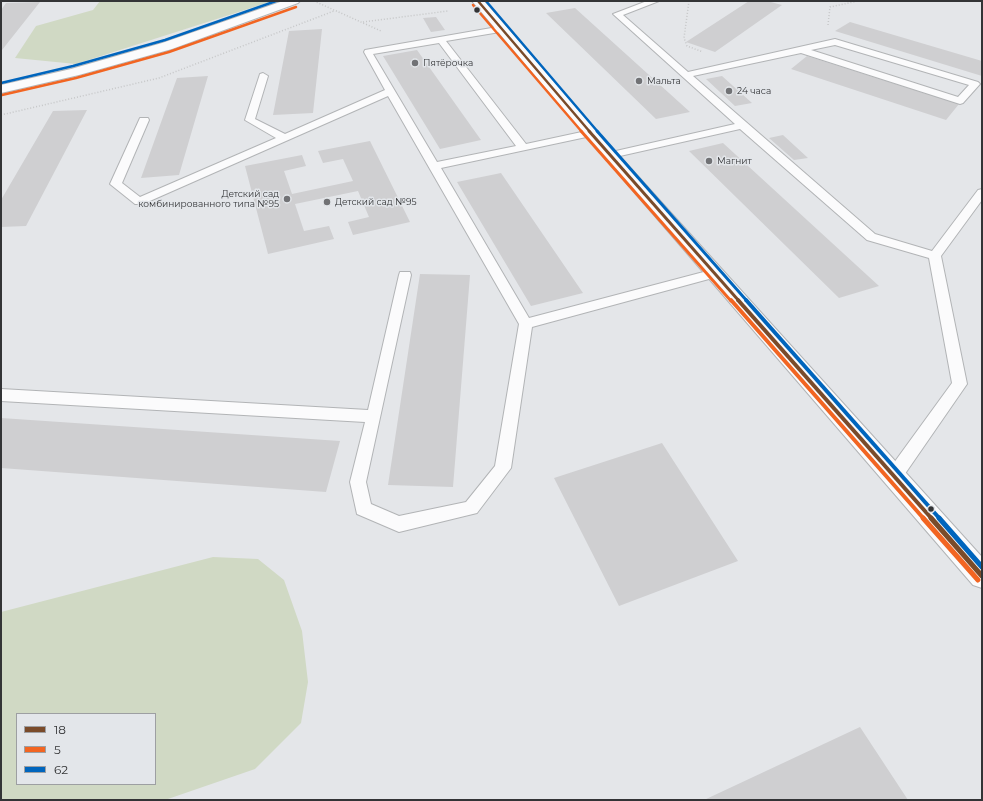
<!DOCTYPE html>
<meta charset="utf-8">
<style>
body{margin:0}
#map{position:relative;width:983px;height:801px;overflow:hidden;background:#e4e6e9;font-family:Montserrat,sans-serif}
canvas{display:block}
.frame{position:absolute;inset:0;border:2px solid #333436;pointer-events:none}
.legend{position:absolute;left:16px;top:713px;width:140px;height:72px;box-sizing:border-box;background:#e3e6ea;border:1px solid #9d9fa2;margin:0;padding:5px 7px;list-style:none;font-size:12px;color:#333436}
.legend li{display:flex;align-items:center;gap:8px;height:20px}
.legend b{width:20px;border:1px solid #9d9fa2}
</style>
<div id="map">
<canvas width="983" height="801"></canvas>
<div class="frame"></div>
<ul class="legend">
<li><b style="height:5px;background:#7a4b2a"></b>18</li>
<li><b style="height:5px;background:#f26522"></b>5</li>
<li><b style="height:5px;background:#0065bd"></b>62</li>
</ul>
</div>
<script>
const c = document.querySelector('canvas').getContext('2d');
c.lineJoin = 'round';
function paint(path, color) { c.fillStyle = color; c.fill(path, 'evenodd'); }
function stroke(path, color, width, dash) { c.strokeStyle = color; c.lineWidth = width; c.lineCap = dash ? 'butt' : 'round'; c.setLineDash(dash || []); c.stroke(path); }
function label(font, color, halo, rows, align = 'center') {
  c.font = font + ' Montserrat,sans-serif'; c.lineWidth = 3; c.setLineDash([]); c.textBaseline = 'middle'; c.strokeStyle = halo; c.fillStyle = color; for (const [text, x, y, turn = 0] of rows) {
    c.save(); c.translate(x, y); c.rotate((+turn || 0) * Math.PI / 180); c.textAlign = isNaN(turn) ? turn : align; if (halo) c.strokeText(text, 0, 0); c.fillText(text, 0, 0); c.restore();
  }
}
paint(new Path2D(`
 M100 1H273L76 64 15 58 36 26 93 10Z
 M213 557 258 559 284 580 302 631 308 682 301 723 255 769 165 800H1V612ZM17 714H155V784H17Z`), '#d0d9c4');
paint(new Path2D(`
 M749 1H767L782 5 715 52 686 42Z
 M40 2 2 50H1V10L6 3Z
 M575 8 690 112 656 119 546 13Z
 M436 17 445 30 431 32 423 18Z
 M850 22 982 61V76L835 31Z
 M322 29 313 113 273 115 289 31Z
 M417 50 481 140 440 149 383 56Z
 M807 56 959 104 946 120 791 69Z
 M208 76 179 175 141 178 177 78Z
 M722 76 752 103 735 106 706 79Z
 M87 110 26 226 1 227V200L53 111Z
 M783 135 808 158 794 160 769 138Z
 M370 141 410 222 353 235 348 222 369 217 358 191 295 204 304 231 329 226 334 239 268 254 245 166 302 155 306 166 284 171 292 194 353 181 343 159 323 163 318 151Z
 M723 143 879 286 839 298 689 151Z
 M501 173 583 293 531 306 457 182Z
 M420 274 470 275 453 487 388 485Z
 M1 418 340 441 326 492 1 468Z
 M662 443 738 561 619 606 554 478Z
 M860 727 908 800H704Z`), '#cfcfd1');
const lane = new Path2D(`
 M647 1H659L623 15 688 72 835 39 978 82 980 84 963 103 960 104 801 53 693 76 875 234 932 251 978 190 982 189V200L941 256 967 384 900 481 894 483 888 481 886 476 888 471 952 383 929 258 867 240 740 129 611 158 607 157 606 155 607 153 735 124 613 14ZM835 45 969 85 958 97 811 50Z
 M503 26 506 27V31L446 41 526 144 591 130 596 133 591 136 441 168 529 318 715 269 720 270 721 273 720 276 532 327 511 468 477 513 399 532 357 514 350 482 365 422 1 401V389L368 410 399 275 400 272H410L411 275 366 482 371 504 399 516 466 502 495 466 519 324 388 96 143 204H135L110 184 140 118H148L149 120 122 183 140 197 276 138 245 120 260 74 263 73 268 76 255 119 285 134 385 90 364 52 365 50ZM439 43 516 146 437 162 373 54Z`);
const secondary = new Path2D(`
 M283 1H300L298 3 172 49 79 75 1 93V85L71 69 162 43Z
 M472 1H484L596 130 982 557V588L973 585 586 136Z`);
stroke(lane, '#b2b4b6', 2);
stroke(secondary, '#b2b4b6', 2);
stroke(new Path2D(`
 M314 1 381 31
 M689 1 684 38 687 46 703 52
 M363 22 448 11
 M828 25 830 7 858 1
 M1 115 159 78 334 11`), '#c6c7c8', 1.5, [1, 2]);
paint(lane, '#fbfbfc');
paint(secondary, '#fbfbfc');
stroke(new Path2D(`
 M478 1 590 132`), '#7a4b2a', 2.5);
stroke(new Path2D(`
 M589 131 739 301`), '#7a4b2a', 3);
stroke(new Path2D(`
 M738 300 932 519`), '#7a4b2a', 4);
stroke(new Path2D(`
 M931 518 982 576`), '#7a4b2a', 5);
stroke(new Path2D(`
 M473 5 582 132
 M2 95 76 78 169 52 296 7`), '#f26522', 2.5);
stroke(new Path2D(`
 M581 131 731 301`), '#f26522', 3);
stroke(new Path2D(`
 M731 300 924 519`), '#f26522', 4);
stroke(new Path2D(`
 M923 518 978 580`), '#f26522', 5);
stroke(new Path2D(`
 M486 1 598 132
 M1 83 73 66 165 40 276 1`), '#0065bd', 2.5);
stroke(new Path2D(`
 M597 131 747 301`), '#0065bd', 3);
stroke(new Path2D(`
 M746 300 940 519`), '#0065bd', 4);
stroke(new Path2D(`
 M939 518 982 567`), '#0065bd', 5);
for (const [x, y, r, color] of [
 [477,10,3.5,"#333436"],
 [415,63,4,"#717275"],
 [639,81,4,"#717275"],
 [729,91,4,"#717275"],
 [709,161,4,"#717275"],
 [287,199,4,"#717275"],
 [327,202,4,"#717275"],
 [931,509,3.5,"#333436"]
]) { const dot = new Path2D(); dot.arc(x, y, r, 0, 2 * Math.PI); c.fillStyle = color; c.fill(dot); stroke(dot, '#e3e6ea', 1.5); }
label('9px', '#333436', '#e3e6ea', [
 ["Пятёрочка",423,63],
 ["Мальта",647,81],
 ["24 часа",737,91],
 ["Магнит",717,161],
 ["Детский сад",279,194,"right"],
 ["комбинированного типа №95",279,204,"right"],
 ["Детский сад №95",335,202]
], 'left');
</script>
